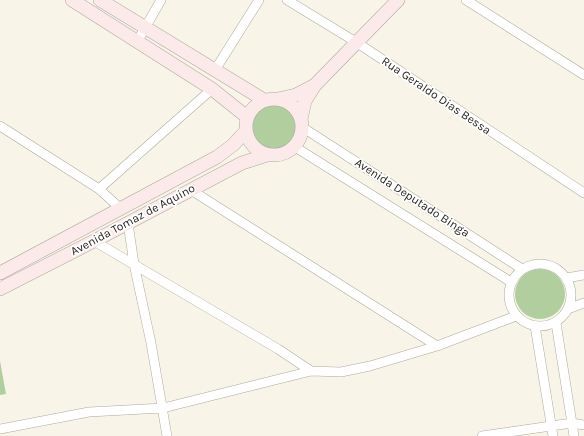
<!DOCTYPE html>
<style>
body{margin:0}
canvas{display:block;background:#f8f5e8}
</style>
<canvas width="584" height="436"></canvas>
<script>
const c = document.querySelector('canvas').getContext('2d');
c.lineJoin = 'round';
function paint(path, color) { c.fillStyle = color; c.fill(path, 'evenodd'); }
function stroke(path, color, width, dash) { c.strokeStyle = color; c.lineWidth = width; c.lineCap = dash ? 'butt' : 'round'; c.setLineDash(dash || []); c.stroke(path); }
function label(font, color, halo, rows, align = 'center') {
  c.font = font + ' Karla,sans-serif'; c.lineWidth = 3.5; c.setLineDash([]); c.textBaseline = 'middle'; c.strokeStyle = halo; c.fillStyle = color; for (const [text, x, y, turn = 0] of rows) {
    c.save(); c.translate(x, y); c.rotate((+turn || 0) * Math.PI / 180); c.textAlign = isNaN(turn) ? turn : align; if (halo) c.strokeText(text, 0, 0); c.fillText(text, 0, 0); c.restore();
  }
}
paint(new Path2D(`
 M249 128a25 25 0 1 1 50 0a25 25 0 1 1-50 0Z
 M515 294a25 25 0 1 1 50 0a25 25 0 1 1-50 0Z
 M0 361 6 394 0 395Z`), '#b1cf9e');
const street = new Path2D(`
 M287 0 356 42 584 193
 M466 0 584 75
 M137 42 161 0
 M215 70 259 0
 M0 126 99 189 121 209
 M302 127 522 269
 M295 147 511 282
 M99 189 212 89
 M191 190 437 346
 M128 223 134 264 151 343 167 436
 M94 241 278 349 311 371 341 372 370 366 437 346 516 316
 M509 295a31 31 0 1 1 62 0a31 31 0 1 1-62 0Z
 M566 278 584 275
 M568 309 584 303
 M556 323 574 436
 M535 326 553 436
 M0 429 89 412 163 408 311 371
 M482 436 572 423 584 425`);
const secondary = new Path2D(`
 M72 0 212 89 247 117
 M100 0 264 100
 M246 127a28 28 0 1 1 56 0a28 28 0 1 1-56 0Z
 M278 99 296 95 315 85
 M301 119 305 101 315 85 398 0
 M0 273 217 157 233 145 245 132
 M0 289 94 241 242 163 267 155`);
stroke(street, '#aca99e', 10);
stroke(secondary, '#aca99e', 14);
stroke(street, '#fff', 9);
stroke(secondary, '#fce9e9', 13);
label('12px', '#24231e', '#fff', [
 ["Rua Geraldo Dias Bessa",436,96,34],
 ["Avenida Deputado Binga",412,198,33],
 ["Avenida Tomaz de Aquino",133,220,-28]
]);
</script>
